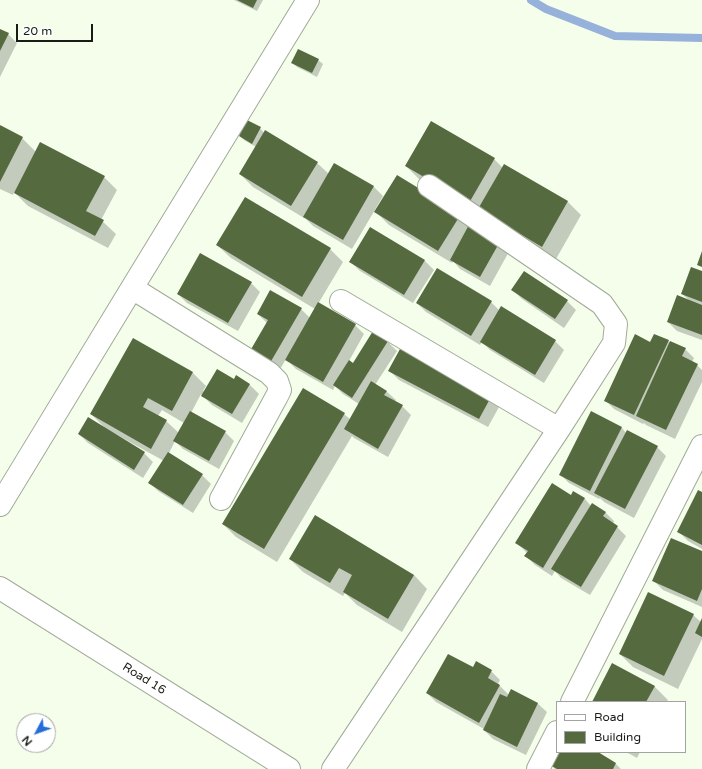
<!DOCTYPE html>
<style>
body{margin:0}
#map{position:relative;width:702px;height:769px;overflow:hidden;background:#f4feeb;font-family:"Varela Round",sans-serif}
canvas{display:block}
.legend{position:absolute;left:556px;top:701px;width:130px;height:52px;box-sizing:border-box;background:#fff;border:1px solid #a3a4a2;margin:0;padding:5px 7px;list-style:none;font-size:12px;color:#191c16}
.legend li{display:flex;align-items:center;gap:8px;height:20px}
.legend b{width:20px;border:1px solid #a3a4a2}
.north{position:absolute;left:16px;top:713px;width:40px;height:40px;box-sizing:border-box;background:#fff;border:1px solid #a3a4a2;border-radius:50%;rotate:229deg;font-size:11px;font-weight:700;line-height:16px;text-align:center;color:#191c16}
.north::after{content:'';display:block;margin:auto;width:14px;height:18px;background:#256ed9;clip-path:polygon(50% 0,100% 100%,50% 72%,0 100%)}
.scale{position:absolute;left:16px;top:24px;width:77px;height:18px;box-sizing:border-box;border:2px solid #191c16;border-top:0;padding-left:5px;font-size:12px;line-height:14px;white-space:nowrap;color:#191c16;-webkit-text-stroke:3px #fff;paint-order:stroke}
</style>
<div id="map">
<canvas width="702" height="769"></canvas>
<ul class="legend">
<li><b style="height:5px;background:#fff"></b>Road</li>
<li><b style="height:11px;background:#566a40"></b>Building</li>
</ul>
<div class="north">N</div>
<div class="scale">20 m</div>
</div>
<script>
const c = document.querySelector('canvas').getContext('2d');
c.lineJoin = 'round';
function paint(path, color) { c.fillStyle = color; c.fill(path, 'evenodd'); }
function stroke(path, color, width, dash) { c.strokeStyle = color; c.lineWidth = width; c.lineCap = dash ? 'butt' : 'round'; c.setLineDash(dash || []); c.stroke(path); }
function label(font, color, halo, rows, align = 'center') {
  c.font = font + ' "Varela Round",sans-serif'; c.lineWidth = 4; c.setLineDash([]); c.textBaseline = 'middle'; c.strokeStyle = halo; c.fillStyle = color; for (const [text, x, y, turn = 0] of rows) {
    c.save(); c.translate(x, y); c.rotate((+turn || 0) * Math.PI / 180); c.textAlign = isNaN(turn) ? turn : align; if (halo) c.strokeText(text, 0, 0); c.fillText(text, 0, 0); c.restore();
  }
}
paint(new Path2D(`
 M234 0H263L257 11Z
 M0 30 8 34 17 43 0 77Z
 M318 60 323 64 317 77 297 67 292 62Z
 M431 122 494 159 503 168 504 166 568 202 581 215 556 259 419 179 406 166Z
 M0 126 22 138 36 152 104 177 117 190 101 220 116 234 108 248 28 206 14 192 13 195 0 189Z
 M260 128 264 133 317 163 329 174 335 164 374 187 383 196 352 249 313 226 305 218H304L253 187 240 174 256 147 244 140 240 136Z
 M376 212 460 215 511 248 490 286 460 269 453 261 452 263 389 225Z
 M370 228 425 261 434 270 413 303 360 271 351 262Z
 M217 245 330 249 343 262 318 304 355 325 364 334 349 361 353 364 373 332 388 342 397 351 375 385 386 391 396 400 395 402 402 406 411 415 388 457 354 438 352 436 277 562 236 537 223 524 344 414 350 419 359 404 343 394 335 386 333 390 296 369 286 359 279 371 261 360 267 323 258 314 301 309 310 318 315 309 231 258Z
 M702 272V340L677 331 668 322 690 301 682 294Z
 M251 283 260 292 238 331 187 303 178 294Z
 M513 290 567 301 576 310 564 328 522 299Z
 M491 302 500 311 555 341 564 350 544 383 490 350 482 342 480 345 426 312 417 303Z
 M133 339 193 373 206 386 203 391 205 392 234 380 236 377 250 385 259 394 242 423 212 405 201 394 191 413 225 432 234 441 219 469 183 449 175 441 169 453 202 475 211 484 193 513 158 491 149 482 164 461 117 435 116 436 144 453 153 462 143 478 88 443 79 434 105 428 91 414ZM162 410 184 423 179 433 166 421 158 416Z
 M668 341 671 343 685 349 694 358 692 362 697 365 702 370V382L675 439 646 425 644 423 643 424 614 409 605 400 651 343Z
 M390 371 490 397 499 407 488 427 399 380Z
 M592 413 622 428 626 433 657 447 666 456 634 518 604 502 600 498 599 499 569 483 560 474Z
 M574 493 585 499 591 506 605 512 614 521 613 524 617 527 626 536 590 595 561 578 555 571 552 576 535 565 526 556 527 553 517 543 572 496Z
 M702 493V549L688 541 679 532Z
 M315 517 414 575 427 589 402 632 357 605 345 593 343 596 303 572 290 559Z
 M702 553V607L663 590 653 580Z
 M693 615 701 622 702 621V639L678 689 633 667 620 654Z
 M473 669 491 671 500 680 498 684 509 695 537 703 547 712 526 755 493 739 484 730V729L436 702 427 693Z
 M654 686 668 700 666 702H593Z
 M596 752 616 764 621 769H555L551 765Z
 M626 752H640L637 758Z`), '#0003');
stroke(new Path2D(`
 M531 0 546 9 615 36 702 38`), '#96b1da', 8);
paint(new Path2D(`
 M237 0H257L253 8Z
 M0 29 9 33 0 51Z
 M298 49 319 59 312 73 291 63Z
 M247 120 261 127 252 144 239 136Z
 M431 121 495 158 469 203 405 166Z
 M0 125 23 137 0 182Z
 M265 130 318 162 291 206 239 174Z
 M40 142 105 176 86 211 104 220 95 236 14 193Z
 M334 163 374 186 343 240 303 217Z
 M504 164 568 201 542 247 478 209Z
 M397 175 461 214 438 251 374 212Z
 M245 197 331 248 302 297 216 245Z
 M471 221 502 238 480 277 450 260Z
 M370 227 425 260 404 295 349 262Z
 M702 251V267L697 265Z
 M200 253 252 282 228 323 177 294Z
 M691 267 702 271V302L681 294Z
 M437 268 492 301 471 336 416 303Z
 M524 271 568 300 555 319 511 290Z
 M270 290 302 308 270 363 250 351 268 320 257 314Z
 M677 295 702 305V335L667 322Z
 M318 302 356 324 323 382 285 360Z
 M501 306 556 340 535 375 480 342Z
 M373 331 388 341 352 398 333 385 349 360 353 363Z
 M635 334 650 342 654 334 669 340 634 415 604 401Z
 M133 338 193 372 172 411 148 398 143 407 167 420 151 449 90 414Z
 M670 341 686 348 682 356 698 364 666 430 636 416Z
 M400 349 491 397 479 419 388 371Z
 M217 369 234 379 236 375 250 384 232 414 201 396Z
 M371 381 387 391 384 395 403 405 378 449 344 429Z
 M303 388 345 413 264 549 222 524Z
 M190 411 226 431 209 461 173 441Z
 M591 411 622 427 590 491 559 475Z
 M88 417 145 452 134 470 78 434Z
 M627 430 658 446 625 509 594 493Z
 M168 452 203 474 183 505 148 483Z
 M552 483 571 495 573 491 585 498 543 568 524 556 528 551 515 543Z
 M698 490 702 492V545L677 532Z
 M592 503 606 512 603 516 618 526 581 587 551 569Z
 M315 515 414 575 388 619 343 592 352 575 339 568 330 583 289 559Z
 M671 538 702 551V589L697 601 652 581Z
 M648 592 694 614 664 676 619 654Z
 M702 618V637L695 633Z
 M448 654 473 667 476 661 492 670 488 678 500 685 479 723 426 693Z
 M612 663 655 686 646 702H592Z
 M511 689 538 703 517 747 483 730 500 694 507 697Z
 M558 752H598L616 763 613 769H557L550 765Z`), '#566a40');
const street = new Path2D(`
 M132 288 269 373 277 381 280 390 277 396 221 499
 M341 301 559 429
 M0 505 132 288 308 0
 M0 588 289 769
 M572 702 702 446
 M333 769 559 429 614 343 616 324 602 304 429 186
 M538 769 557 732`);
stroke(street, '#a1aa98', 24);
stroke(street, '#fff', 22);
label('12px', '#191c16', '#fff', [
 ["Road 16",144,679,32]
]);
</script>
